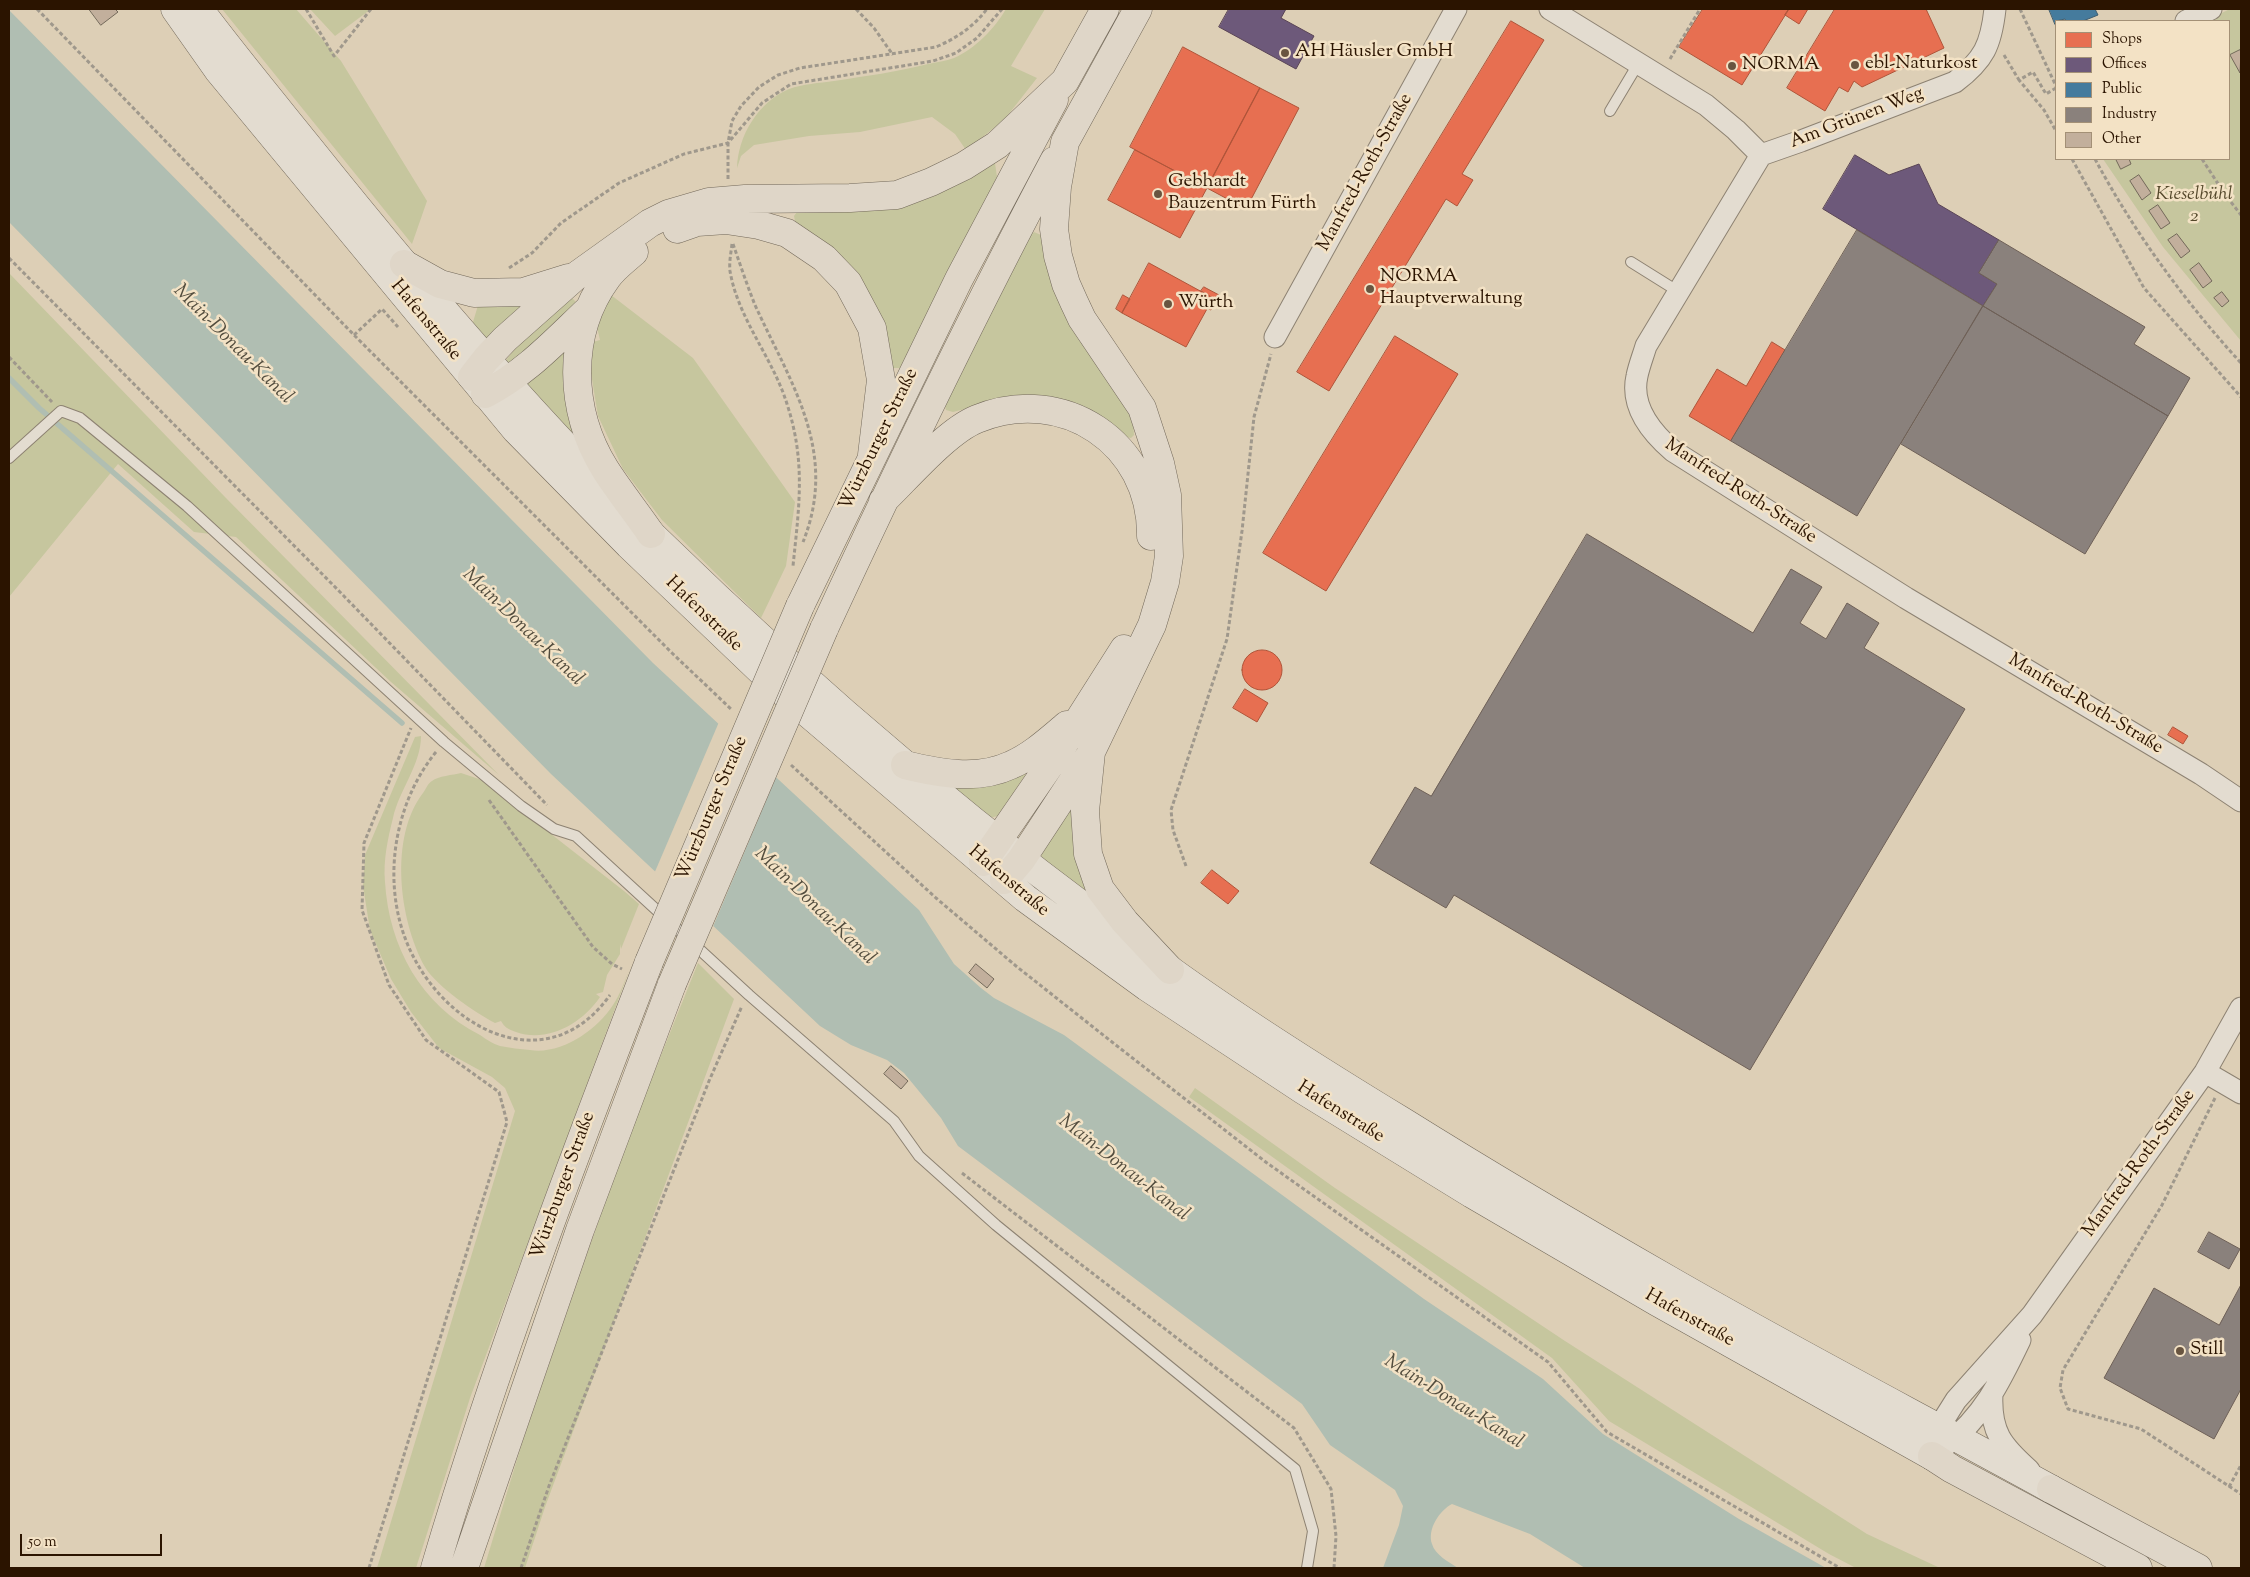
<!DOCTYPE html>
<meta charset="utf-8">
<style>
body{margin:0}
#map{position:relative;width:2250px;height:1577px;overflow:hidden;background:#ddcfb6;font-family:"Sorts Mill Goudy",serif}
canvas{display:block}
.frame{position:absolute;inset:0;border:10px solid #2b1400;pointer-events:none}
.legend{position:absolute;left:2055px;top:20px;width:175px;height:140px;box-sizing:border-box;background:#f3e2c5;border:1px solid #a39076;margin:0;padding:6px 9px;list-style:none;font-size:15px;color:#2b1400}
.legend li{display:flex;align-items:center;gap:10px;height:25px}
.legend b{width:25px;border:1px solid #a39076}
.scale{position:absolute;left:20px;top:1534px;width:142px;height:22px;box-sizing:border-box;border:2px solid #2b1400;border-top:0;padding-left:6px;font-size:15px;line-height:18px;white-space:nowrap;color:#2b1400;-webkit-text-stroke:4px #f3e2c5;paint-order:stroke}
</style>
<div id="map">
<canvas width="2250" height="1577"></canvas>
<div class="frame"></div>
<ul class="legend">
<li><b style="height:14px;background:#e76f51"></b>Shops</li>
<li><b style="height:14px;background:#6d597a"></b>Offices</li>
<li><b style="height:14px;background:#457b9d"></b>Public</li>
<li><b style="height:14px;background:#8a817c"></b>Industry</li>
<li><b style="height:14px;background:#c2af9c"></b>Other</li>
</ul>
<div class="scale">50 m</div>
</div>
<script>
const c = document.querySelector('canvas').getContext('2d');
c.lineJoin = 'round';
function paint(path, color) { c.fillStyle = color; c.fill(path, 'evenodd'); }
function stroke(path, color, width, dash) { c.strokeStyle = color; c.lineWidth = width; c.lineCap = dash ? 'butt' : 'round'; c.setLineDash(dash || []); c.stroke(path); }
function label(font, color, halo, rows, align = 'center') {
  c.font = font + ' "Sorts Mill Goudy",serif'; c.lineWidth = 5; c.setLineDash([]); c.textBaseline = 'middle'; c.strokeStyle = halo; c.fillStyle = color; for (const [text, x, y, turn = 0] of rows) {
    c.save(); c.translate(x, y); c.rotate((+turn || 0) * Math.PI / 180); c.textAlign = isNaN(turn) ? turn : align; if (halo) c.strokeText(text, 0, 0); c.fillText(text, 0, 0); c.restore();
  }
}
paint(new Path2D(`
 M222 9H296L341 61 427 201 412 244Z
 M310 9H371L335 36Z
 M1006 9H1045L1011 66 1037 78 1004 120 966 150 955 134 932 117 860 132 809 136 754 145 741 156 737 168C738 136 758 102 789 89 803 84 819 83 834 81 866 76 897 72 928 64 936 62 946 61 954 58 975 49 995 28 1006 9Z
 M2230 9H2241V341L2163 247 2103 159H2229V21H2205Z
 M995 163 997 177 900 368H891L796 226 794 216 799 209Z
 M1034 232 1041 235C1046 252 1050 271 1057 286 1076 324 1136 397 1134 435L1131 438 985 404 953 412 946 410 944 403 1027 238Z
 M9 273 225 497 499 775 391 682 236 537 194 532 118 464 9 597Z
 M611 295 693 358 795 502 786 566 761 618 662 520 623 469 598 416 591 373 593 342 600 340 596 323Z
 M572 298 576 302 548 334 508 367 503 364 517 346Z
 M479 302 528 303 487 343 470 332Z
 M566 342 577 440 525 389 527 382Z
 M421 736C421 765 399 790 393 818 388 838 383 860 385 882 389 947 421 1005 480 1035 486 1039 493 1044 500 1046 510 1048 520 1049 530 1050 561 1055 597 1030 613 1005 620 995 624 982 629 971L470 1398 416 1568H377L515 1111 505 1088 492 1077 439 1048 411 1012 391 979 370 930 363 886 365 855 415 737Z
 M1029 769 998 816 989 818 953 788V783Z
 M461 773 482 780 624 891 639 904 621 949 620 944V954L607 975 603 992 596 994 600 997C582 1024 547 1043 516 1032 508 1029 505 1028 501 1021L495 1023C476 1013 436 986 425 967 399 920 389 837 423 793 426 789 428 783 432 781 438 776 453 775 461 773Z
 M1071 799 1089 890 1085 891 1043 860 1041 854Z
 M698 963 734 999 545 1507 525 1568H484L523 1440 623 1150Z
 M1195 1088 1335 1188 1565 1341 1867 1534 1940 1568H1856L1829 1554 1609 1421 1552 1358 1189 1097Z`), '#c6c69e');
paint(new Path2D(`
 M9 10 653 663 919 910 954 964 981 988 994 998 1064 1035 1424 1299 1543 1379 1603 1434 1739 1519 1826 1568H1585L1530 1534 1452 1504C1440 1510 1427 1529 1432 1544 1435 1555 1449 1562 1458 1568H1383L1399 1525 1403 1506 1395 1490 1330 1445 1302 1404 958 1146 941 1118 904 1073 887 1060 851 1045 820 1026 551 774 9 222Z`), '#b0beb2');
paint(new Path2D(`
 M719 722 777 775 712 929 654 874Z`), '#ddcfb6');
const shops = new Path2D(`
 M1703 9H1789L1742 85 1679 47Z
 M1789 9H1808L1799 24 1785 15Z
 M1835 9H1926L1944 48 1862 87 1854 81 1848 92 1839 87 1825 111 1787 88Z
 M1511 21 1544 40 1462 174 1473 180 1457 206 1446 199 1329 391 1297 372Z
 M1183 47 1260 88 1207 188 1130 147Z
 M1260 88 1299 108 1246 209 1207 188Z
 M1135 150 1207 188 1180 238 1108 200Z
 M1149 263 1213 298 1186 347 1122 313Z
 M1204 287 1219 295 1211 310 1207 308 1213 298 1201 291Z
 M1123 295 1130 299 1122 313 1116 309Z
 M1395 336 1458 374 1326 591 1263 553Z
 M1772 342 1785 350 1731 441 1689 416 1717 369 1746 386Z
 M1242 670a20 20 0 1 1 40 0a20 20 0 1 1-40 0Z
 M1245 689 1268 703 1257 722 1233 708Z
 M2173 727 2188 736 2183 744 2168 735Z
 M1212 870 1239 891 1228 904 1201 883Z`);
paint(shops, '#e76f51');
stroke(shops, '#af5439', 1);
const offices = new Path2D(`
 M1229 9H1286L1281 18 1314 36 1296 69 1219 27Z
 M1855 155 1889 175 1919 164 1938 204 1999 240 1979 273 1997 284 1983 306 1823 209Z`);
paint(offices, '#6d597a');
stroke(offices, '#594455', 1);
const public = new Path2D(`
 M2049 9H2095L2098 15 2083 21H2066L2065 19 2056 21 2055 24Z`);
paint(public, '#457b9d');
stroke(public, '#3d5c6e', 1);
const industry = new Path2D(`
 M1857 230 1983 306 1857 516 1731 441Z
 M1999 240 2145 327 2134 344 2190 378 2168 416 1983 306 1997 284 1979 273Z
 M1983 306 2168 416 2085 554 1901 444Z
 M1587 534 1753 633 1791 569 1822 587 1800 623 1826 639 1847 603 1879 623 1864 648 1965 709 1750 1070 1454 895 1446 908 1370 863 1415 787 1431 796Z
 M2209 1232 2240 1249 2229 1269 2198 1252Z
 M2241 1285V1389L2214 1439 2104 1378 2154 1288 2219 1325Z`);
paint(industry, '#8a817c');
stroke(industry, '#6e6057', 1);
stroke(new Path2D(`
 M9 378 39 408 402 723`), '#b0beb2', 5.5);
const building = new Path2D(`
 M89 9H115L118 12 101 25Z
 M2240 50 2241 52 2240 73 2230 55Z
 M2116 159H2129L2131 164 2121 169Z
 M2139 175 2151 193 2142 200 2130 181Z
 M2158 205 2170 223 2161 229 2149 211Z
 M2177 234 2190 251 2181 258 2168 240Z
 M2199 263 2212 281 2203 288 2190 270Z
 M2222 292 2229 301 2222 307 2214 298Z
 M976 964 994 979 987 988 969 973Z
 M891 1066 908 1081 901 1089 884 1074Z`);
paint(building, '#c2af9c');
stroke(building, '#73695a', 1);
const lane = new Path2D(`
 M1610 111 1638 64
 M1631 262 1679 292
 M9 458 61 411 80 418 187 506 444 742 521 806 554 829 576 836 749 995 894 1121 919 1156 996 1225 1295 1469 1313 1531 1307 1568`);
const street = new Path2D(`
 M1550 9 1706 105 1736 130 1761 155
 M2186 21 2211 9
 M1761 155 1646 346C1643 356 1639 366 1637 376 1630 407 1652 433 1673 451L1906 598 2201 774 2241 801
 M1761 155 1801 141 1955 82C1984 60 1991 45 1995 9
 M1275 337 1456 9
 M2205 1072 2241 1093
 M1992 1394C1990 1432 2002 1446 2029 1470
 M1935 1441 1939 1427 1956 1400 2032 1315 2205 1072 2241 1008
 M1945 1446C1983 1417 2000 1382 2020 1340`);
const secondary = new Path2D(`
 M175 9 218 70 516 430 629 545 783 692 1025 898 1147 987 1303 1090 1472 1194 1657 1302 1932 1456
 M199 9C235 57 273 103 311 150 419 285 531 416 654 537 815 694 987 840 1170 970 1245 1024 1323 1073 1402 1121 1490 1176 1580 1229 1671 1281 1796 1353 1924 1419 2051 1489`);
const primary = new Path2D(`
 M1138 9 1065 142 1057 187 1054 229 1058 256 1066 284 1074 302 1082 319 1142 408 1160 463 1167 495 1169 556 1165 582 1152 625 1091 752 1085 811 1088 854 1100 889 1125 922 1170 970
 M677 229 697 222 726 220 759 225 787 233 824 258 848 283 872 328 881 380 872 455
 M634 252C625 260 614 268 607 278 566 334 569 411 605 469 619 491 636 512 651 534
 M404 264 440 284 474 293 523 292 568 278
 M472 377 486 359 505 339 576 276 650 223 668 214 709 202 745 199 850 198 897 195 931 182 964 166 997 145 1065 81 1105 9
 M485 394C526 373 555 341 588 310
 M883 501C908 477 947 431 977 419 1063 384 1152 443 1151 536
 M800 606 959 279 1054 100
 M824 629C897 471 973 314 1054 161
 M905 765C939 773 977 781 1011 765 1032 756 1049 740 1067 725
 M983 862 1056 756 1124 649
 M1004 880 1021 860 1088 758
 M435 1568C496 1362 572 1162 649 962
 M464 1568 580 1230 672 984`);
const highway = new Path2D(`
 M1932 1456 1952 1469 2138 1568
 M2051 1489 2198 1568`);
stroke(lane, '#8d8272', 12);
stroke(street, '#8d8272', 23);
stroke(secondary, '#73695a', 29);
stroke(primary, '#73695a', 29);
stroke(highway, '#73695a', 29);
stroke(new Path2D(`
 M37 9 354 335 672 653 731 709
 M306 9 334 56 371 9
 M856 9 874 28 893 55
 M2020 9 2056 86
 M2004 55 2019 80
 M1670 59 1700 9
 M2056 88 2046 94 2033 72 2019 80 2044 110 2056 131
 M2072 159 2144 288 2241 397
 M2095 159C2134 232 2185 302 2241 363
 M2202 159 2224 193 2241 215
 M728 179V143L732 121 741 106 759 87 778 75 800 68 936 47C957 38 973 27 987 9
 M732 244C731 253 729 262 730 271 738 319 773 358 787 404 806 462 799 507 793 566
 M733 244C740 264 747 285 755 305 791 384 839 452 803 542
 M9 258 339 591 547 805
 M509 268 532 253 561 223 619 183 684 154 728 143 762 103 791 84 933 61 956 53 977 38 1002 9
 M354 335 382 309 398 327
 M9 357 52 402
 M436 752C391 807 380 892 413 956 453 1034 550 1079 610 995
 M791 765 936 898 1016 966 1112 1042 1267 1163 1548 1362 1607 1432 1840 1568
 M489 800 593 947 612 964 622 969
 M1186 866 1173 830 1171 810 1227 639 1242 531 1254 417 1271 354
 M2215 1098 2162 1205 2063 1370 2060 1388 2068 1409 2141 1429 2241 1494
 M962 1173 1294 1428 1331 1489 1336 1536 1334 1568
 M2229 1487 2241 1465
 M369 1568 507 1122 499 1092 426 1040 389 985 362 910 364 843 411 728
 M521 1568 549 1486 709 1081 742 1006`), '#9f988c', 3, [4, 2.5]);
stroke(lane, '#e3dcd0', 10);
stroke(street, '#e3dcd0', 21);
stroke(secondary, '#e3dcd0', 28);
stroke(primary, '#dfd6c8', 28);
stroke(highway, '#dfd6c8', 28);
const primaryBridge = new Path2D(`
 M649 962 800 606
 M672 984 824 629`);
stroke(primaryBridge, '#73695a', 29, []);
stroke(primaryBridge, '#dfd6c8', 28);
for (const [x, y, r, color] of [
 [1285,53,5,"#695540"],
 [1855,65,5,"#695540"],
 [1732,66,5,"#695540"],
 [1158,194,5,"#695540"],
 [1370,289,5,"#695540"],
 [1168,304,5,"#695540"],
 [2180,1351,5,"#695540"]
]) { const dot = new Path2D(); dot.arc(x, y, r, 0, 2 * Math.PI); c.fillStyle = color; c.fill(dot); stroke(dot, '#f3e2c5', 2); }
label('19px', '#2b1400', '#f3e2c5', [
 ["AH Häusler GmbH",1295,53],
 ["ebl-Naturkost",1865,65],
 ["NORMA",1742,66],
 ["Gebhardt",1168,183],
 ["Bauzentrum Fürth",1168,205],
 ["NORMA",1380,278],
 ["Hauptverwaltung",1380,300],
 ["Würth",1178,304],
 ["Still",2190,1351]
], 'left');
label('19px', '#2b1400', '#f3e2c5', [
 ["Am Grünen Weg",1857,119,-21],
 ["Manfred-Roth-Straße",1366,173,-61],
 ["Hafenstraße",425,321,50],
 ["Würzburger Straße",880,440,-64],
 ["Manfred-Roth-Straße",1740,492,33],
 ["Hafenstraße",703,615,44],
 ["Manfred-Roth-Straße",2085,705,31],
 ["Würzburger Straße",713,809,-67],
 ["Hafenstraße",1008,882,40],
 ["Hafenstraße",1340,1113,32],
 ["Manfred-Roth-Straße",2140,1164,-54],
 ["Würzburger Straße",564,1186,-70],
 ["Hafenstraße",1689,1319,29]
]);
label('italic 19px', '#54472a', '#f3e2c5', [
 ["Kieselbühl",2194,196],
 ["2",2194,218]
]);
label('italic 20px', '#534d3e', '#f3e2c5', [
 ["Main-Donau-Kanal",232,345,45],
 ["Main-Donau-Kanal",522,628,44],
 ["Main-Donau-Kanal",814,907,44],
 ["Main-Donau-Kanal",1123,1169,38],
 ["Main-Donau-Kanal",1453,1403,32]
]);
</script>
